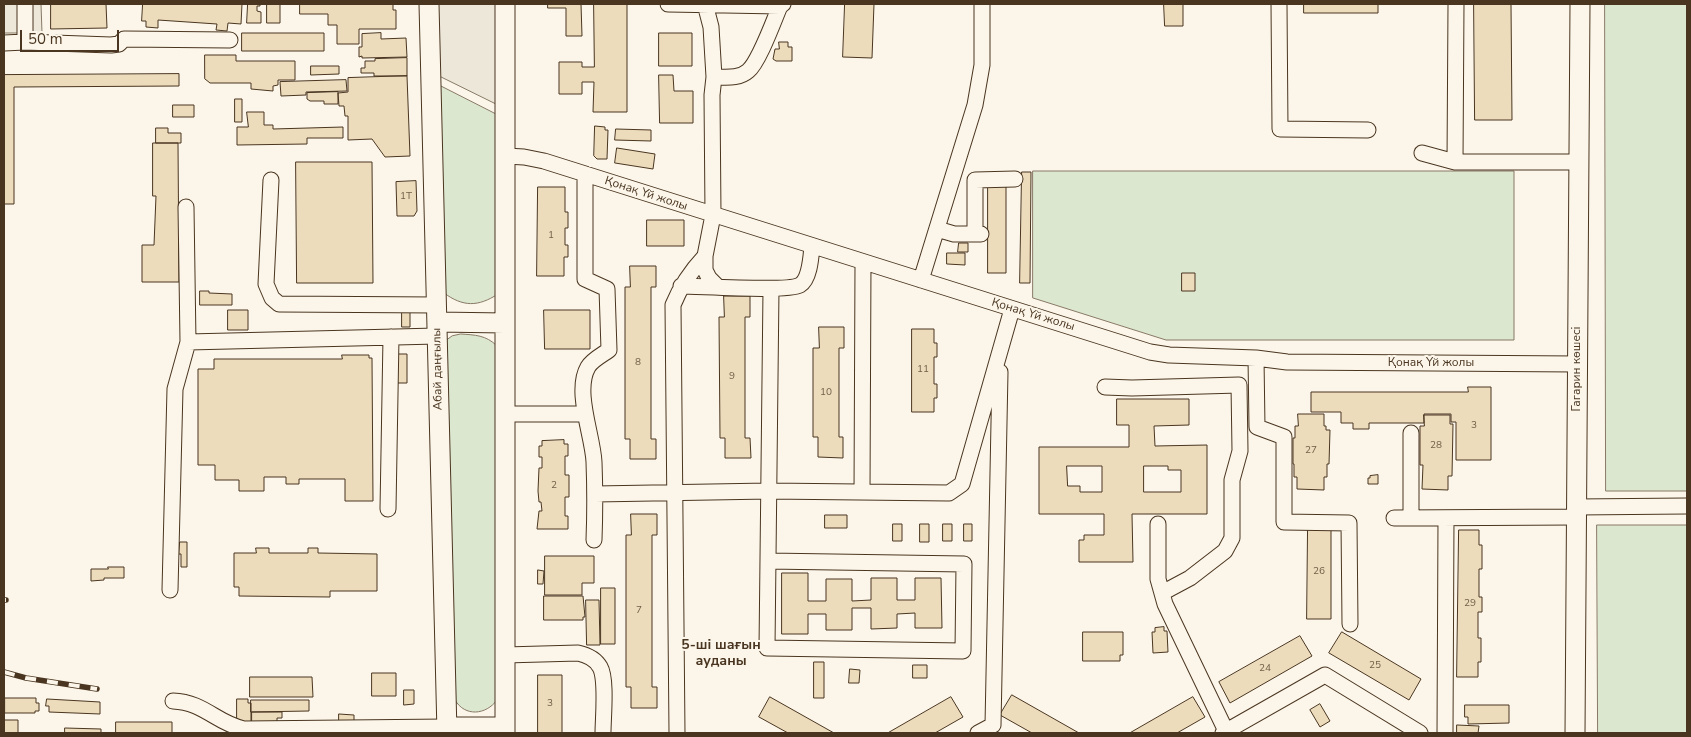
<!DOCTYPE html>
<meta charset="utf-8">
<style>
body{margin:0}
#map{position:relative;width:1691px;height:737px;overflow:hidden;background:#fbf6e9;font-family:"Nunito Sans",sans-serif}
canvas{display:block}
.frame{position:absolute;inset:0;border:5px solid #4a3520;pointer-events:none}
.scale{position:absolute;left:20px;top:30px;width:99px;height:22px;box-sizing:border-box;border:2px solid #4a3520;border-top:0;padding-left:6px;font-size:15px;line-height:18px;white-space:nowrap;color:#4a3520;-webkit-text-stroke:4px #fbf6e9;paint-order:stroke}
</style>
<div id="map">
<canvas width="1691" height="737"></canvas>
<div class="frame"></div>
<div class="scale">50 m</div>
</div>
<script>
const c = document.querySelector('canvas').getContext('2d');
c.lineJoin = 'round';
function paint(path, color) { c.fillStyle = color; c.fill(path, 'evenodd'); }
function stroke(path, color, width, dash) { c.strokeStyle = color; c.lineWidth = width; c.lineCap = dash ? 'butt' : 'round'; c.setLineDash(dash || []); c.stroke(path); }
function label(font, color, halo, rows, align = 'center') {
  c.font = font + ' "Nunito Sans",sans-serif'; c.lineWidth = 4; c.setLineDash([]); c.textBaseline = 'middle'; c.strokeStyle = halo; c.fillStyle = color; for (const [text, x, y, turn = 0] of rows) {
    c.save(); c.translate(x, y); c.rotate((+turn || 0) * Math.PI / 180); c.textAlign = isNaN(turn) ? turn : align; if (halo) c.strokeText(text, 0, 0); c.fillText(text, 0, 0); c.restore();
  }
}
const green = new Path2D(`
 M1605 4H1687V491H1606Z
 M437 84 498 115V294C478 307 463 307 444 293Z
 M1033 171H1514V340H1166L1033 298Z
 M461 334C475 335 486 335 497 346V700C486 715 465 717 455 700L445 341 452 336Z
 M1597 525H1687V733H1598Z`);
paint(green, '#dce7d0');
stroke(green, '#887966', 1);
const parking = new Path2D(`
 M4 4H41L42 33H4Z
 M434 4H499L500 106 435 74Z`);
paint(parking, '#ede7d9');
stroke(parking, '#887966', 1);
const building = new Path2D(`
 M51 4H106L107 28 51 29Z
 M143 4H242L241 24 228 23 227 31 216 30 217 24 158 20V28L146 27V21H142Z
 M248 4H260V6H257V11L261 12V23H247Z
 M267 4H280V23H267Z
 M300 4H393V10H396V29H359V44H337V25H328V14H300Z
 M548 4H581L582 36H566V8H548Z
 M594 4H627V112H593L594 82H582V94H559V62H582V67H594Z
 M845 4H874L872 58 843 57Z
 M1164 4H1183V26H1165Z
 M1304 4H1378V13H1304Z
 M1474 4H1511L1512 120H1475Z
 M242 33H324V51H242Z
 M381 33V39L406 38 407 57 362 58V56L359 57V47H362V34Z
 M659 33H692V66H659Z
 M779 42H788V47H792V61H776L773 59 775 49H779Z
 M205 55H236V61H295V80H278V85L273 86V91L251 89V83H210L205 79Z
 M407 58V76H374V73H361V68H365V61H375V59Z
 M311 66H339V74L311 75Z
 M179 74V86L14 87V204H4V75Z
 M659 75H673L674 91H693V123H660Z
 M407 76 410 156 385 157 372 139 348 140V116H345L344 106H339L338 93 348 92V78Z
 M346 80 347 91 306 92V95L281 96 280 82Z
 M338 92V104H324V101H310L307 99V93Z
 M235 99H242V122H235Z
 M173 105H194V117H173Z
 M247 112H264V125H273V129L343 127V138H307V144L237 145V127H248Z
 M595 126 605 127V130H608L607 159H597L594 156Z
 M156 128H168V133H181V143H156Z
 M616 129 651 130V141L615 140Z
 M153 143H178L179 282H142V245H154L156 196H153Z
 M617 148 655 154 653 169 615 163Z
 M296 162H372L373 283H297Z
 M1022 172H1031L1030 283H1020Z
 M416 181 417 211 414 216H397L396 182Z
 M988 185H1006V273H988Z
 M538 187H565V212H568V228H565V245H568V257H564V276H537Z
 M647 220H684V246H647Z
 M959 243H968V252H958Z
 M947 253H965V265L947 264Z
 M630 266H656V287H651V439H656V459H630V439H625V287H630Z
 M1182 273H1195V291H1182Z
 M200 291H209V293L232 294V305H200Z
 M724 296H750V317H745V438H750L751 458H725V438H720L719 317H724Z
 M228 310H248V330H228Z
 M402 310H410V327H402Z
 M544 310H590V349H545Z
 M819 327H844V348H839V437H843V458L818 457V437H813V348H819Z
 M912 329H934V343H937V357H934V384H937V398H934V412H912Z
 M397 354H407V383H397Z
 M342 355H369V358H372L373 501H345V479H299V484H286V477H264V491H239V480H215V465H198V369H214V359H342Z
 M1468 387H1491V460H1456V422H1451V414H1424V423H1369V429H1353V423H1341V412H1311V392H1468Z
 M1117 399H1189V425L1154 426 1155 446 1207 445V514H1132L1133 562H1079V540H1084V535H1104V514H1039V447H1129V425H1117ZM1067 466H1102V492H1080V486H1068ZM1144 466H1168V470H1181V492H1144Z
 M1298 414H1324V426H1326V430H1330L1329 464H1327V477H1324V490L1297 489V477H1294V464H1293V438H1295V426H1298Z
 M1424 415H1450V424H1453L1452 476H1448V490L1422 489 1423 465H1420V426H1424Z
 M564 440V444H568V456H565V475H569V497H565V516H568V529H537L539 511H542L541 502H539L538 491 539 468H542V457H539V446H542V441Z
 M1378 475V484H1368V478H1370V476Z
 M631 514H657V535H652V687H657V708H631V687H626V535H631Z
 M825 515H847V528H825Z
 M893 524H902V541H893Z
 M920 524H929V542H920Z
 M943 524H952V541H943Z
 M964 524H972V541H964Z
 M1308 525H1331V619H1307Z
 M1459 530H1479V545H1482V569H1479V597H1482V612H1478V638H1481V662H1478V677H1457Z
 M180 542H187V567H181V554H179Z
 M256 548H269V553H308V548H318V553L377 554V591H330V597L239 596V587H234V553H256Z
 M545 556H594V583H582V595H545Z
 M108 567H124V578H104V580L91 581V569H108Z
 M538 570 544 571 543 584H538Z
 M782 573H808V601H826V579H852V601L871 600V578H897V600H915V578H941L942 628H915V613L897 614V628L871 629V608H852V630H826V614H808V634H782Z
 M601 588H615V644H601Z
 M544 596H583L585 617H583V620H544Z
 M586 600H599L600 645H587Z
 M1164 627V631H1167L1168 652 1153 653 1152 632H1155V628Z
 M1083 632H1123V655H1120V661H1083Z
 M1342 632 1421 679 1409 700 1329 653Z
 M1300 636 1312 656 1230 703 1219 682Z
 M814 662H824V698H814Z
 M913 665H927V678H913Z
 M850 669 860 670 859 683H849Z
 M372 673H396V696H372Z
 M538 675H562V733H538Z
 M250 677H312L313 697H250Z
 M404 690H414V704L404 705Z
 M1012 695 1079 733H1032L1000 715Z
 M770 697 834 733H788L759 717Z
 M951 697 963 717 935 733H888Z
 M1193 697 1205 717 1177 733H1130Z
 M5 698H36V703H39V711H35V713H5Z
 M47 699 100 702V714L49 712V706H46Z
 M237 699H248V703H251V722H237Z
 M251 700H309V711L251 712Z
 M1320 704 1330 721 1320 727 1310 710Z
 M1465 705H1509V723L1468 724V717H1465Z
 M252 712H282V718H277V722H252Z
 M339 714 354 715V722H339Z
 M4 720H18V733H4Z
 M116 722H172V733H116Z
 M1457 725 1479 726 1478 733H1457Z
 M65 728 101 729V733H65Z`);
paint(building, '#ecdcbc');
stroke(building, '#4a3520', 1);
const minor = new Path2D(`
 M25 4V42
 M668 4 780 6 783 4
 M705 4 711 27 714 77 712 95 713 215 705 256V270L709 278 717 286
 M1279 4 1280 129 1368 130
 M1456 4 1455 162H1578
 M4 43 25 42 111 45 119 44 124 39 230 40
 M714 77C726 77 739 79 748 71 759 62 774 20 780 6
 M1422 153 1455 162
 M506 156 524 157 544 161 1150 352 1169 355 1256 358 1287 362 1577 364
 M585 174V279L607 289 609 350C602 355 592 360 588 367 574 391 593 436 594 462 595 488 595 514 594 540
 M271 180 266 284 272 298 279 304 436 305
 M937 229 954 234H981
 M975 234V180L1015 179
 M921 280 975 105 982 65V4
 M681 286C700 286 788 292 800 285 810 279 811 256 812 246
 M188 342 437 336
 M1256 358 1257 427 1284 437V522L1349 523 1350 624
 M1105 387 1132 388 1239 385 1240 451 1232 480V538L1225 551 1190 578 1162 593
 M505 414H584
 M1411 433V517
 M862 492 863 262
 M595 494 769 491 949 493 962 484 1012 309
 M1576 507 1687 506
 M388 509 391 337
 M1394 518 1576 517
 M1158 524V579L1165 604 1226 731
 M768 561 964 564 963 651 767 648 771 289
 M170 590 175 389 188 342 186 207
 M505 655 578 653C587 655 595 658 600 667 607 679 603 718 603 733
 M173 701C204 702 216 723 244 729L447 727
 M993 725 1000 372
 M677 733 673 305C681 285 691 271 705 256
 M978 733 993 725
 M1223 733 1325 675 1420 733
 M1445 733 1446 518`);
const major = new Path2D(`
 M429 4 447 733
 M505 4V733
 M437 322 505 323
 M447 727H505
 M1575 733 1580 4`);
stroke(minor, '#4a3520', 17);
stroke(major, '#4a3520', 21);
stroke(minor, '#fbf6e9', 15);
stroke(major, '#fbf6e9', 19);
const rail = new Path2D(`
 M4 600H6
 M4 672 26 678 97 689`);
stroke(rail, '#4a3520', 5.5);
stroke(rail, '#fbf6e9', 4, [11]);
label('10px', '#725f47', null, [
 ["1Т",406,197],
 ["1",551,236],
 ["8",638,363],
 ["11",923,370],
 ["9",732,377],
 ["10",826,393],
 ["3",1474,426],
 ["28",1436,446],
 ["27",1311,451],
 ["2",554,486],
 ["26",1319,572],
 ["29",1470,604],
 ["7",639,611],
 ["25",1375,666],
 ["24",1265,669],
 ["3",550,704]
]);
label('12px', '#4a3520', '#fbf6e9', [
 ["Қонақ Үй жолы",646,194,18],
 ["Қонақ Үй жолы",1033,315,17],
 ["Қонақ Үй жолы",1431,363],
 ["Абай даңғылы",438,369,-91],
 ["Гагарин көшесі",1577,369,-90]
]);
label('bold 14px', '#4a3520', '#fbf6e9', [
 ["5-ші шағын",721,646],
 ["ауданы",721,662]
]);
</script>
